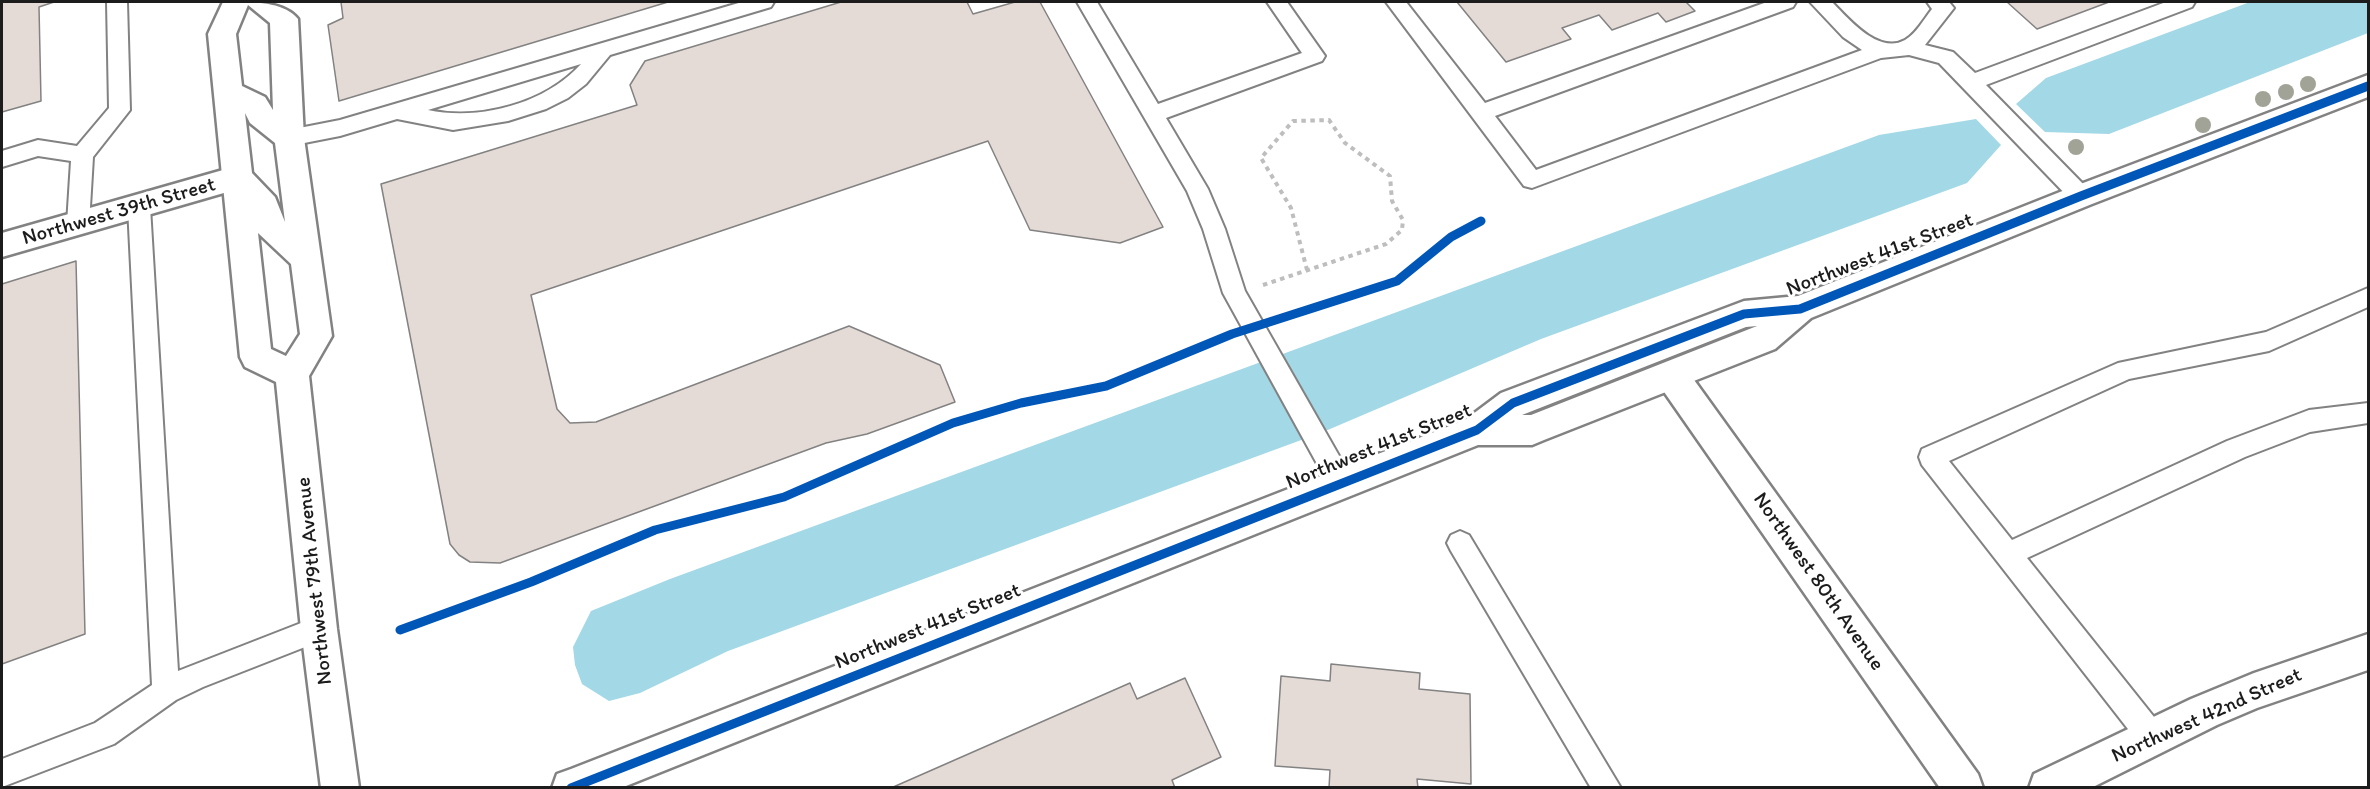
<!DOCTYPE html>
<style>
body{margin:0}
#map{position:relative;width:2370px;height:789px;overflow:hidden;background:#fff;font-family:Itim,sans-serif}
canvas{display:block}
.frame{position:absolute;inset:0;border:3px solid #1c1c1c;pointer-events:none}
</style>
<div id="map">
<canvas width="2370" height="789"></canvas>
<div class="frame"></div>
</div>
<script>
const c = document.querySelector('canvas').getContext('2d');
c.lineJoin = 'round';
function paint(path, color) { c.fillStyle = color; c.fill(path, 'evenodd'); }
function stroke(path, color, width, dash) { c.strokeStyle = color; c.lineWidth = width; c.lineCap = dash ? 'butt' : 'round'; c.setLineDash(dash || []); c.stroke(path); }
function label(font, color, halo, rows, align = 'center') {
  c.font = font + ' Itim,sans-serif'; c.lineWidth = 6; c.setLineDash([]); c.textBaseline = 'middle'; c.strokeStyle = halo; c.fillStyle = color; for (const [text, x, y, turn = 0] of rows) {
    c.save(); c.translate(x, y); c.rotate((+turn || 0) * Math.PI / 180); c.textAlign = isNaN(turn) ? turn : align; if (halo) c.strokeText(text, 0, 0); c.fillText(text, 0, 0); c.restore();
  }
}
paint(new Path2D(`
 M2250 2H2368V33L2109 134 2045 132 2016 104 2046 78Z
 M1976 119 2001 145 1967 183 1541 339 1323 432 728 651 640 693 609 701 582 684 575 665 573 647 591 611 670 579 1879 135Z`), '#a3d8e6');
const building = new Path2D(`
 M2 2H54L39 7 41 101 2 112Z
 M341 2H668L339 101 328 25 343 18Z
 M841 2H967L973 14 1015 2H1040L1163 227 1120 243 1030 230 988 141 531 295 557 409 570 423 596 422 849 326 940 365 955 402 867 434 826 443 500 563 470 562 459 555 450 544 381 184 637 105 630 85 645 61Z
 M1457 2H1686L1695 11 1666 22 1658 13 1612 30 1599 15 1562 28 1571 39 1506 62Z
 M2007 2H2109L2037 29Z
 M76 261 85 634 2 664V284Z
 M1331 664 1420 673 1419 689 1470 694 1471 784 1417 779 1418 788H1329L1330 770 1275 766 1281 676 1330 681Z
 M1185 678 1221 757 1172 780 1175 788H891L1130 683 1137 699Z`);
paint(building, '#e5dbd6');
stroke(building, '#828282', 1.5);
const lane = new Path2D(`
 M107 2H127L130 110 93 157 89 224 86 230 78 233 70 230 67 224 71 161 38 156 2 167V151L38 140 77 146 109 108Z
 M742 2H774L771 7 610 55 586 84 568 98 546 109 508 121 453 130 397 119 340 136 289 146 281 144 278 138 281 132 289 130 340 120ZM581 64C545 104 479 121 428 110Z
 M1077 2H1097L1158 104 1302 53 1267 2H1287L1325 56 1322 61 1166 118 1208 189 1225 229 1245 291 1350 475 1353 483 1350 491 1341 494 1332 491 1223 293 1203 229 1187 191Z
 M1386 2H1406L1485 103 1767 2H1796L1793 7 1495 116 1536 170 1862 50 1843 37 1810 2H1832C1848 18 1878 55 1905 40 1916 34 1924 19 1932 9L1927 2H1949L1954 8 1925 45 1953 52 1975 73 2166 2H2195L2192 7 1986 85 2089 190 2092 196 2089 202 2081 205 2073 202 1939 63 1909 55 1881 58 1532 188 1524 186Z
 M139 198 147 201 150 207 178 671 319 616 328 620 332 629 328 638 203 687 176 700 114 744 2 787V759L95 723 152 685 128 207 131 201Z
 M2368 288V307L2269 351 2129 379 1949 461 2012 540 2227 441 2309 410 2368 403V423L2310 432 2245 457 2027 558 2162 727 2166 737 2162 747 2152 751 2142 747 1922 465 1919 457 1922 449 2118 363 2266 332Z
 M1460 531 1469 535 1621 788H1591L1451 551 1447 543 1451 535Z`);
const street = new Path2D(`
 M237 166 248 170 252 178 248 186 2 257V233Z
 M1672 362 1684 366 1978 774 1983 788H1940L1660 386 1656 376 1660 366Z
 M2368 634V670L2257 708 2217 725 2091 788H2029L2034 774 2191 699 2254 673Z`);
const secondary = new Path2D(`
 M223 2C248 2 283 0 298 19L304 138 332 336 309 376 337 629 359 788H321L301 629 276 382 245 367 240 357 208 34ZM248 5 270 23 273 110 265 97 242 86 236 34ZM245 113 250 123 275 143 285 222 275 197 252 173ZM258 233 291 264 300 334 286 356 271 349Z
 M2368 75V97L2092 204 1811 318 1775 349 1544 440 1532 445H1478L621 788H552L557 774 571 769 1465 420 1501 393 1744 301 1798 296 2070 188ZM1757 326 1531 415H1522L1746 327Z`);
stroke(lane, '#828282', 4);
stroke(street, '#828282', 5);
stroke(secondary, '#828282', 5);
stroke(new Path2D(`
 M1263 285 1386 244 1402 230 1403 220 1392 201 1390 176 1345 143 1329 120 1293 121 1261 158 1291 208 1307 270`), '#bebebe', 4, [4.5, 4.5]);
paint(lane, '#fff');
paint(street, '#fff');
paint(secondary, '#fff');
stroke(new Path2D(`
 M400 630 531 582 655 530 784 497 953 423 1021 403 1106 386 1232 334 1397 281 1451 237 1481 221
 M571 788 1477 430 1513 403 1744 314 1800 309 2081 196 2368 86`), '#0057b8', 9);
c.fillStyle = '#a0a396';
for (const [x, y] of [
 [2308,84],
 [2286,92],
 [2263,99],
 [2203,125],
 [2076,147]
]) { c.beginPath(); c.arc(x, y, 8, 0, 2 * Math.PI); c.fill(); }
label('21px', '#1c1c1c', '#fff', [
 ["Northwest 39th Street",119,212,-16],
 ["Northwest 41st Street",1880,255,-21],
 ["Northwest 41st Street",1379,447,-22],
 ["Northwest 79th Avenue",315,581,-96],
 ["Northwest 80th Avenue",1818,582,55],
 ["Northwest 41st Street",928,627,-22],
 ["Northwest 42nd Street",2207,716,-24]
]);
</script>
